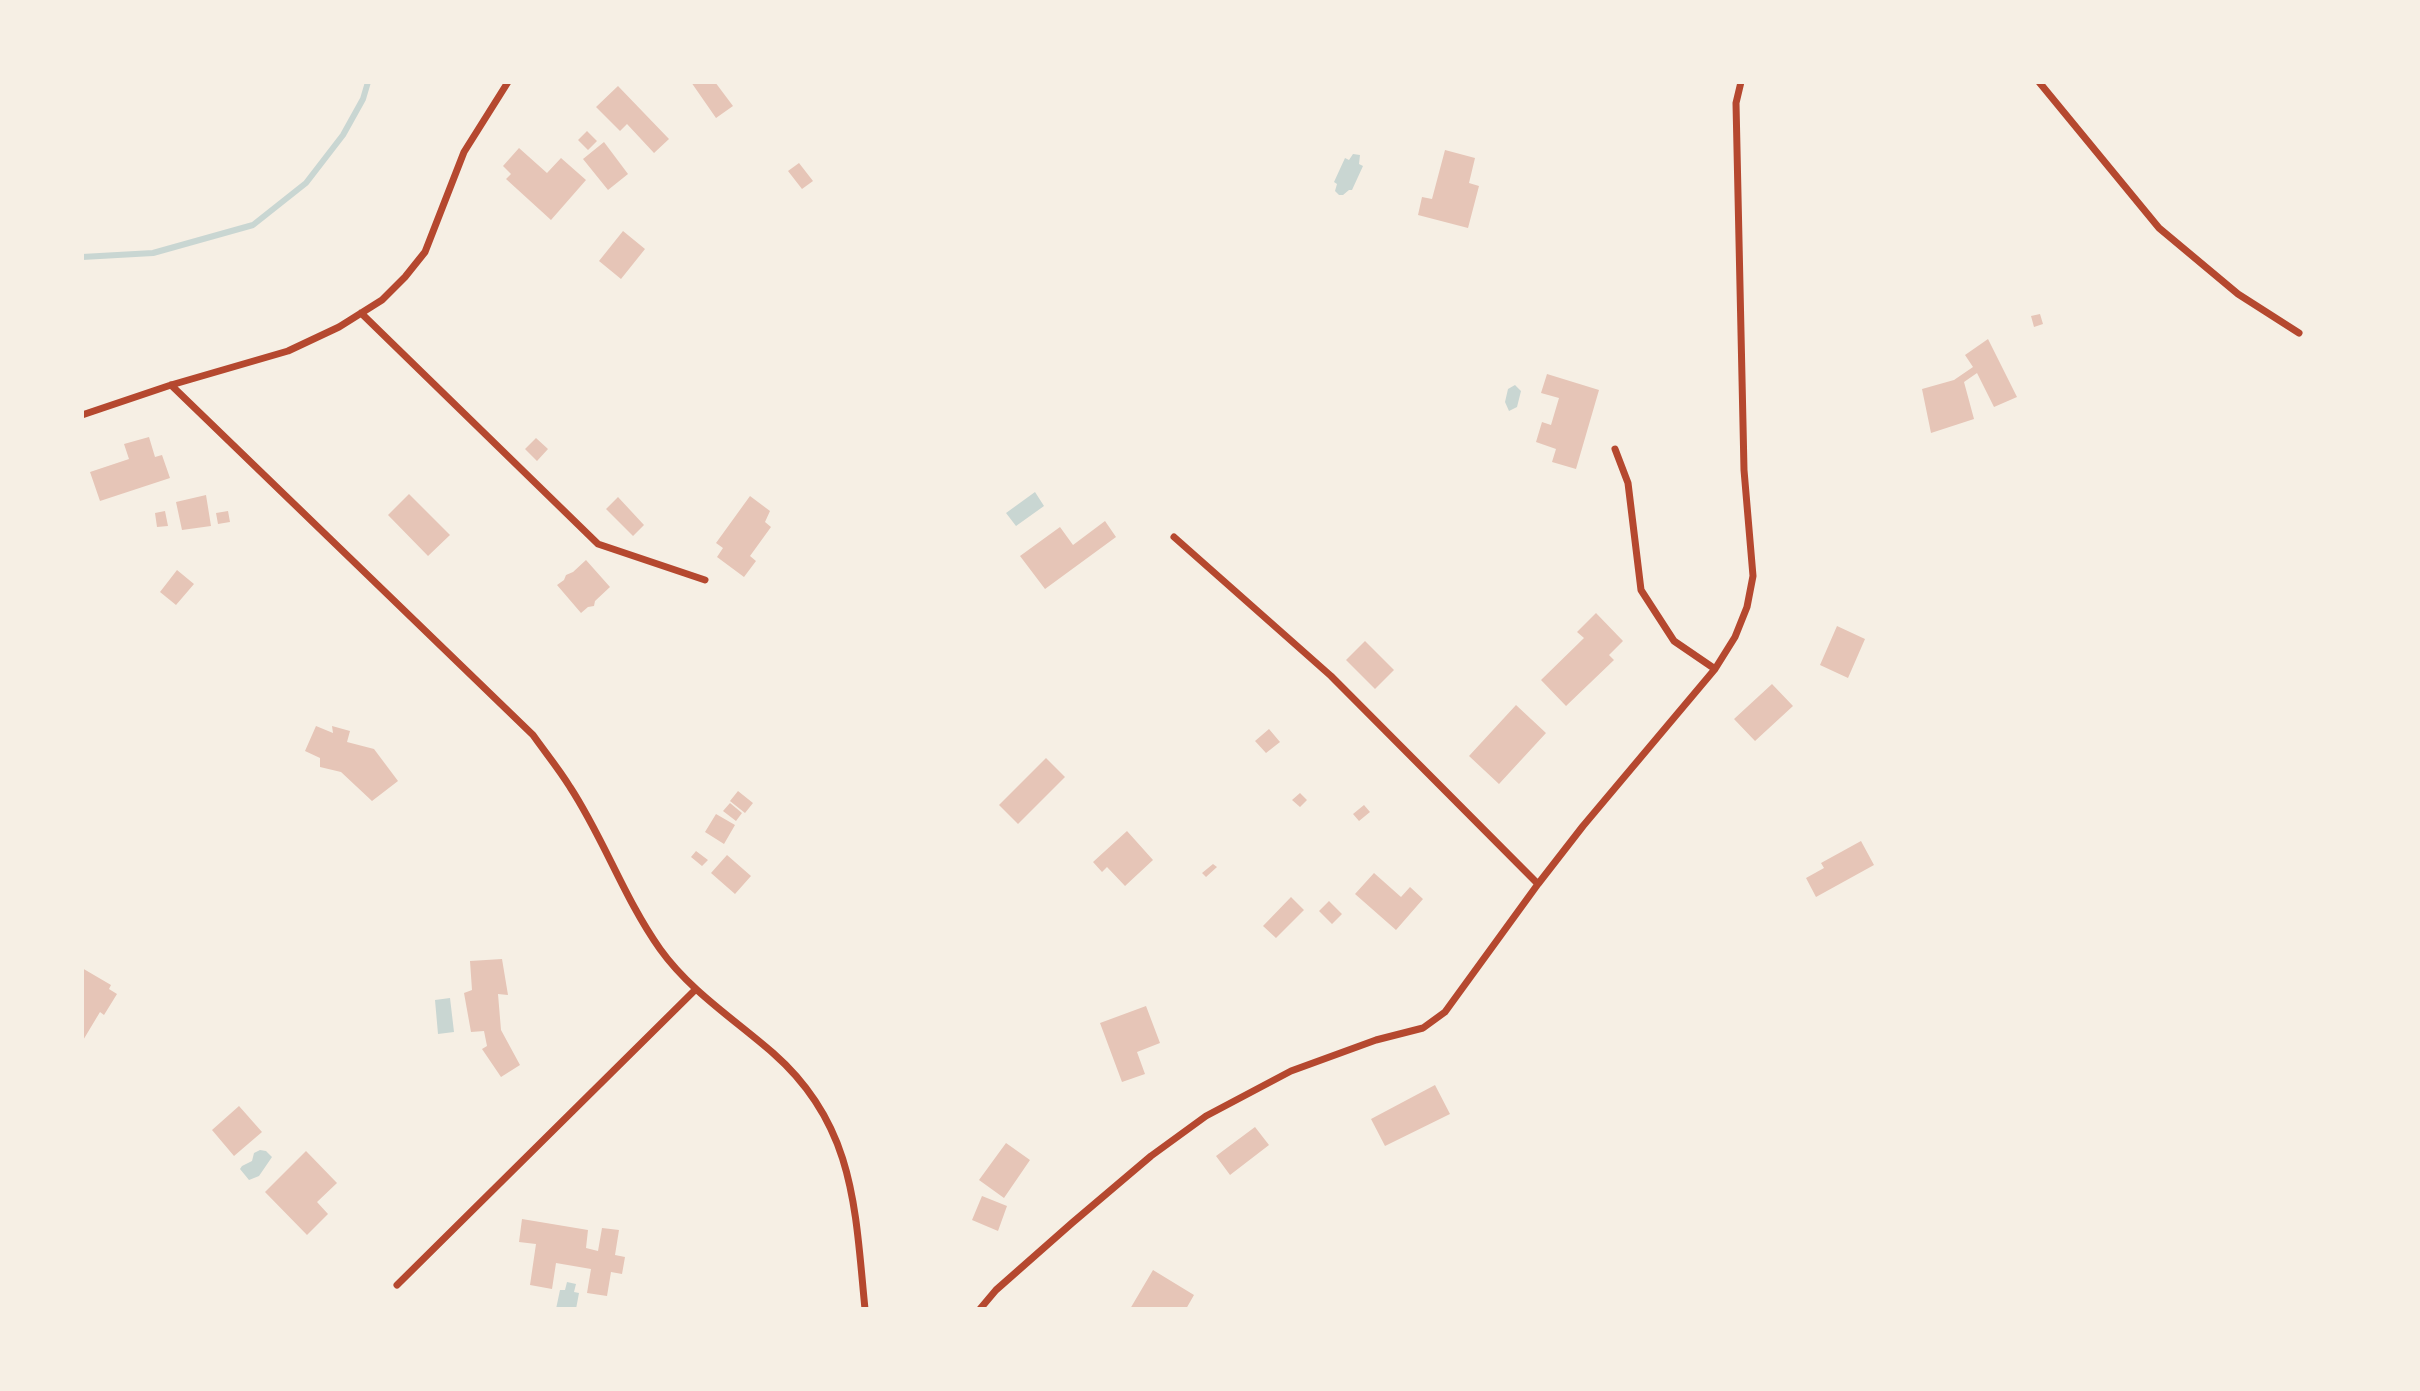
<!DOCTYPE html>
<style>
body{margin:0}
#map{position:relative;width:2420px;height:1391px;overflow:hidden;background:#f6efe4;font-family:"PT Sans",sans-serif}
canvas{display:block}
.frame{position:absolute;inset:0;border:84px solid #f6efe4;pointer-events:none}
</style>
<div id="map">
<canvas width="2420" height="1391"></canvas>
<div class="frame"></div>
</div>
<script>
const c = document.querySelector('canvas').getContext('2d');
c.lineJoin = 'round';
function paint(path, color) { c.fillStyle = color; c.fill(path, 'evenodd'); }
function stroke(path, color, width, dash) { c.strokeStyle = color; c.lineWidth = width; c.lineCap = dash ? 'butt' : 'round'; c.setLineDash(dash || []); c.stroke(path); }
paint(new Path2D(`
 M1353 154 1360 155 1359 164 1363 166 1352 190H1349L1343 195H1339L1335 191 1337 184 1334 182 1345 158 1349 160Z
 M1515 385 1521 391 1517 407 1509 411 1505 402 1508 389Z
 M1035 492 1044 506 1016 526 1006 513Z
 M450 998 454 1032 438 1034 435 1000Z
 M260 1150 266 1151 272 1157 259 1176 249 1180 240 1169 242 1166 252 1161 254 1153Z
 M567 1282 576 1284 574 1292 579 1293 576 1309H556L560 1290H565Z`), '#c9d6d2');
stroke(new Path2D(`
 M82 257 153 253 253 225 306 183 343 135 363 99 368 82`), '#c9d6d2', 6);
paint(new Path2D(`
 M691 82H715L733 106 716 118Z
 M618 86 669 139 654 153 627 124 620 131 596 107Z
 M587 131 597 141 588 150 578 140Z
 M604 142 628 174 608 190 583 159Z
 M519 148 547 173 561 158 586 180 551 220 506 179 511 174 503 166Z
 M1445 150 1475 158 1469 183 1479 186 1468 228 1418 215 1422 197 1432 199Z
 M799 163 813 181 802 189 788 171Z
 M623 231 645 249 621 279 599 261Z
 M2040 314 2043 324 2034 327 2031 316Z
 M1988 339 2017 397 1994 407 1977 373 1964 382 1974 419 1931 433 1922 389 1954 380 1973 367 1965 355Z
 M1547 374 1599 390 1576 469 1552 462 1556 449 1536 442 1542 422 1551 425 1559 398 1541 393Z
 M149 437 155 457 162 455 170 478 100 501 90 472 129 459 124 444Z
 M536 438 548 449 537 461 525 449Z
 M409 494 450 535 428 556 388 515Z
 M206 495 211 526 182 530 176 502Z
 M750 496 770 511 765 522 771 527 750 556 756 561 744 577 717 557 723 548 716 543Z
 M618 497 644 525 633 536 606 509Z
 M165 511 168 526 157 527 155 513Z
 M228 511 230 522 218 524 216 513Z
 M1105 521 1116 537 1045 589 1020 556 1060 527 1073 545Z
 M586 560 610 587 595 601 594 606 588 607 581 613 557 585 564 580 566 575 573 572Z
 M177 570 194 584 176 605 160 592Z
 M1596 613 1623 641 1609 655 1614 660 1566 706 1541 680 1584 638 1577 632Z
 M1837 626 1865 639 1848 678 1820 665Z
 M1365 641 1394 670 1375 689 1346 660Z
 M1772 684 1793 706 1755 741 1734 719Z
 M1516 705 1546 733 1499 784 1469 756Z
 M316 726 333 733 332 726 350 731 347 742 374 749 398 781 372 801 341 772 320 767V758L305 751Z
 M1269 729 1280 742 1266 753 1255 741Z
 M1046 758 1065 777 1018 824 999 805Z
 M738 791 753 803 745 813 730 801Z
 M1300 793 1307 800 1300 807 1292 800Z
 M730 803 742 813 736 821 723 811Z
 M1364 805 1370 812 1359 821 1353 814Z
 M716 814 735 825 724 844 705 832Z
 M1127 831 1153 860 1125 886 1107 867 1102 872 1093 862Z
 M1861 841 1874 865 1816 897 1806 878 1824 868 1821 863Z
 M696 851 708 860 702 866 691 857Z
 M727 855 751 876 735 894 711 873Z
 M1213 864 1217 867 1206 877 1202 873Z
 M1374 873 1401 897 1410 887 1423 899 1396 930 1355 894Z
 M1291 897 1304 910 1276 938 1263 926Z
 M1329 901 1342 914 1332 924 1319 911Z
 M502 959 508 995 498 994 501 1030 520 1065 501 1077 482 1049 487 1046 484 1031 471 1032 464 993 472 990 470 961Z
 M82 968 111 985 109 989 117 994 104 1015 100 1012 82 1042Z
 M1146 1006 1160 1043 1137 1052 1145 1074 1122 1082 1100 1023Z
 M1435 1085 1450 1114 1385 1146 1371 1119Z
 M239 1106 262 1132 234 1156 212 1130Z
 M1255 1127 1269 1145 1230 1175 1216 1156Z
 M1006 1143 1030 1160 1004 1198 979 1180Z
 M306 1151 337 1183 317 1202 328 1214 307 1235 265 1192Z
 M982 1196 1007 1206 998 1231 972 1220Z
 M522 1219 588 1230 586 1248 598 1251 602 1228 619 1230 615 1255 625 1257 622 1274 611 1272 607 1296 587 1293 591 1269 556 1263 552 1289 530 1285 536 1244 519 1242Z
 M1153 1270 1194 1295 1186 1309H1130Z`), '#e6c5b7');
stroke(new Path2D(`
 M2039 82 2159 228 2238 294 2299 333
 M361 313 598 544 705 580
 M171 385 533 735C545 752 559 769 570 787 604 839 624 898 660 949 690 991 734 1019 773 1053 855 1125 855 1208 865 1309
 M82 415 171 385 288 351 339 327 382 300 405 277 425 252 464 152 508 82
 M1615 449 1628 483 1641 590 1674 641 1715 669
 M1174 537 1331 676 1538 884
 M397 1285 696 989
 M980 1309 996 1290 1072 1223 1151 1156 1206 1116 1291 1071 1376 1040 1423 1028 1445 1012 1538 884 1583 826 1715 669 1735 637 1747 607 1753 576 1744 470 1736 103 1741 82`), '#b5482f', 7);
</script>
